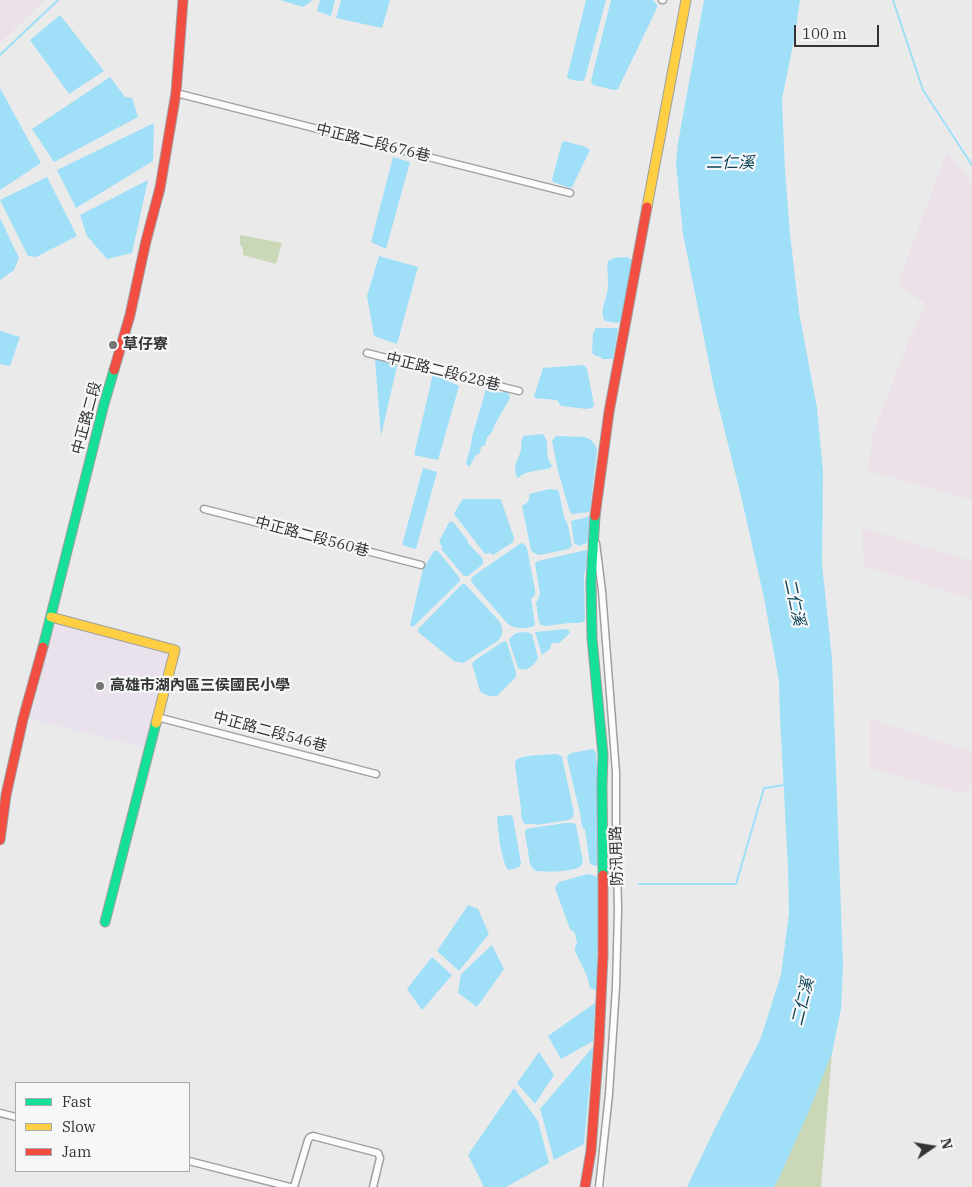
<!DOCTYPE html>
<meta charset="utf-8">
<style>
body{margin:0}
#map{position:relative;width:972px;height:1187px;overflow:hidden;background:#eaeaeb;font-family:"IBM Plex Serif",serif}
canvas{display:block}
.legend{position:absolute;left:15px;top:1082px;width:175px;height:90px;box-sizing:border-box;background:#f6f7f9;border:1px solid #a8a9ab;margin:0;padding:6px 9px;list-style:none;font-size:15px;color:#343435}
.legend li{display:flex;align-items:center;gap:10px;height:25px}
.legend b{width:25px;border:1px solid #a8a9ab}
.north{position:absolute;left:907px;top:1122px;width:50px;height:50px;-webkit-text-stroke:4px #f6f7f9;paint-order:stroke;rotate:77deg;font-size:14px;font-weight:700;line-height:20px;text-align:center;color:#343435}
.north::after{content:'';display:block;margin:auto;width:18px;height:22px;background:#343435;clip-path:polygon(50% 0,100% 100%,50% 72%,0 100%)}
.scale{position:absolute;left:794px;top:25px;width:85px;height:22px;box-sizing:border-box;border:2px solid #343435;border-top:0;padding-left:6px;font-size:15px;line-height:18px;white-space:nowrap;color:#343435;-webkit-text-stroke:4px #f6f7f9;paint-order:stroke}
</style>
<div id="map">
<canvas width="972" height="1187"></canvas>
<ul class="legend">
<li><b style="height:6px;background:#16e098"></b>Fast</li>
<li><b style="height:6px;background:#ffcf43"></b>Slow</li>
<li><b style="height:6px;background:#f24e42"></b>Jam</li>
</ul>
<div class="north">N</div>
<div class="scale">100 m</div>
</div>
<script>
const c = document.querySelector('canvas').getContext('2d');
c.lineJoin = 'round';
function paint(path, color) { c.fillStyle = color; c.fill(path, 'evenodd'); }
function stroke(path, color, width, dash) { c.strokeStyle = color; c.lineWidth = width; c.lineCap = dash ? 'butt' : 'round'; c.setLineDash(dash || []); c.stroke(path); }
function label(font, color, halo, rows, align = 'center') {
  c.font = font + ' "IBM Plex Serif","Noto Sans TC",serif'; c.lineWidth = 4.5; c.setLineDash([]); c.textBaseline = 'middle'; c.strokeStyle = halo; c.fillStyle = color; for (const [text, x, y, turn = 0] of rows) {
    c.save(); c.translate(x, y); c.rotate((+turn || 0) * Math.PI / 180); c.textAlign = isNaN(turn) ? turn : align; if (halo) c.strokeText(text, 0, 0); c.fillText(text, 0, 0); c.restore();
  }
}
paint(new Path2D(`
 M0 0H45L0 43Z
 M947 151 972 184V500L868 471 873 433 908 343 926 304 898 284Z
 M862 528 972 561V599L864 566Z
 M870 719 972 752V784L962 794 870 768Z`), '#ece1e9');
paint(new Path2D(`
 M55 623 171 653 145 748 30 719Z`), '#e9e1ec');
paint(new Path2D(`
 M240 235 282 243 276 264 243 255V249L240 244Z
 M832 1053 821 1187H774L779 1178Z`), '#cad8b8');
paint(new Path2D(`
 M280 0H313L303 7Z
 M320 0H335L331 16 317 11Z
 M341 0H390L382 28 336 18Z
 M586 0H606L585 78 583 81H577L569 79 567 77Z
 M611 0H653L657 5V8L618 89 614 90 593 85 591 81Z
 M704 0H800L795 35 782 99 785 170 790 234 799 312 817 408 823 472 822 564 832 659 843 967 841 1009 832 1053 809 1111 779 1178 774 1187H687L717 1124 760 1040 781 975 789 913 788 867 780 718 779 681 764 598 742 500 714 388 683 234 676 164 678 143Z
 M60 15 104 71 69 94 30 40Z
 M110 77 125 97 132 98 138 117 54 162 32 129Z
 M0 88 41 163 0 190Z
 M154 123 153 161 76 208 57 170Z
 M564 141 586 147 590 150 572 187 570 188 553 182 552 180 562 142H564Z
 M393 157 410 162 386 249 371 242Z
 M47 177 77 236 36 257 28 256 0 200Z
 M148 180 132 253 107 259 87 236 80 215Z
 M0 218 19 258 14 270 0 280Z
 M379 256 418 267 397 344 374 336 367 296Z
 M627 257 632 260V264L622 320C617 325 611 322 605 321 599 313 605 302 607 293 610 283 606 271 608 261L614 258Z
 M596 328H617L618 329 613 358 611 359H602L601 357 596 356 592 353 593 333Z
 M0 331 20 337 10 366 0 364Z
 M375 359 397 366 381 436Z
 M582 365 585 366 587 369 594 405 592 408 587 409 561 406 557 400 535 398 534 396 543 368Z
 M433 374 459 386 438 460 414 455Z
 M486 389 501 393 504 391 508 392 510 398 495 424 492 432 487 438 485 445 481 447 480 453 476 455 469 467 466 463 471 445 472 437Z
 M543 434 547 441V450L548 459 552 466 550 468C541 471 525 470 518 478L517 477C512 465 519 460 521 449 522 444 521 441 523 436Z
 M556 436 585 437C591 439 595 444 597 449L590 510 589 512 572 514 570 512 558 471 552 441Z
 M423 468 437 472 416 549 402 545Z
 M550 489 558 490 559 492 564 517 568 525 572 546 569 549 539 555 534 553 531 550 522 506C528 503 530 500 529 494Z
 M463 499H499L501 500 514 538 513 542 493 555 490 553 485 554 454 514 462 500Z
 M587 517H590V539L587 543 579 546 574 543 571 521Z
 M450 521 454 523 468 541V543L483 559V564L468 576H464L441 549 442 547 439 541Z
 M521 543 524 544 527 548 535 590V595L531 599 535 624 533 627C523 628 515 630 507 623L473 584 471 580 472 577Z
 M586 550 589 553 584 576 585 621 579 623H569L546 626 541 625 539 622 536 603 539 597 540 594 535 563 538 561Z
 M434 551H438L459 577 460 581 413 627 410 625 423 569Z
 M462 584H465L499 621C504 628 503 635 498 641L463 663 454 661 418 632V629Z
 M568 629 570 633 559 643H553L551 645 550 649 542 655 535 632Z
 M527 632 532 634 538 658C535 665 526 673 518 668L509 641 510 638 516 633Z
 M505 641 507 643 516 672V677L497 696C492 697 483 695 480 691L472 664 474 661 502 642Z
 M593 749 596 753 600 803V864L598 866 592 865 590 864 585 830 582 827 580 813 567 758 568 755 571 753Z
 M557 754 562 757 574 813 573 817 569 820 536 825 535 824H525C521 820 521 814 521 809L515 765 516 760C525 754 545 755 557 754Z
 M511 815 513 818 521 863 519 867 509 870 507 869C500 853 499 836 497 818L498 816Z
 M565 823H573L576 825 583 862C582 863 582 865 581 866 575 872 541 873 534 870L530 864 525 833 526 829Z
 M588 874 596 876 598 879 597 973 596 990 590 988 587 976 575 951V947L577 943 575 933 570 929 555 888 556 886 559 882Z
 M468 905 478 909 489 934 459 971 437 951Z
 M492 945 504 969 477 1007 458 993 461 974Z
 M432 957 452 975 422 1010 407 989Z
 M595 1003 593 1041 561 1059 548 1036Z
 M593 1047 584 1144 554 1160 540 1109Z
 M539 1052 554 1075 535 1104 517 1083Z
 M514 1088 538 1121 549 1163 506 1187H484L468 1155Z`), '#9fdff8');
stroke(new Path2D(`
 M893 0 923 90 972 165
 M0 55 58 0
 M639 884H736L764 788 785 785`), '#9fdff8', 2);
const street = new Path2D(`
 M662 0H663
 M176 93 570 193
 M367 353 519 391
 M204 509 421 565
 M596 543 602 591 616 772V820L618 909 616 987 609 1094 599 1187
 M157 717 376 774
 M0 1113 16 1117
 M189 1161 290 1187
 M294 1187 308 1140 310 1137 313 1136 378 1153 380 1158 373 1187`);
const fast = new Path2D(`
 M595 516 591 583 592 638 603 755 602 785 603 875
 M43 647 104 404 114 370
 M105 922 156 723`);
const slow = new Path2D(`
 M647 207 686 0
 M51 617 175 650 156 723`);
const jam = new Path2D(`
 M114 370 130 315 146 241 160 188 176 93 183 0
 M595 516 609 412 647 207
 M0 840 6 795 23 719 43 647
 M585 1187 591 1151 599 1042 603 955V875`);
stroke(street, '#9f9fa0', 9);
stroke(fast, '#9f9fa0', 11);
stroke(slow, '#9f9fa0', 11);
stroke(jam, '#9f9fa0', 11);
stroke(street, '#fcfcfc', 6);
stroke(fast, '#16e098', 9);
stroke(slow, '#ffcf43', 9);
stroke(jam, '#f24e42', 9);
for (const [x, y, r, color] of [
 [113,345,5,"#747475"],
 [100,686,5,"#747475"]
]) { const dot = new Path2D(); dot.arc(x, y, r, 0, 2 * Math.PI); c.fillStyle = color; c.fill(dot); stroke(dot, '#f6f7f9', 2); }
label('15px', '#343435', '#f6f7f9', [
 ["中正路二段676巷",373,143,14],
 ["中正路二段628巷",443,372,14],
 ["中正路二段",87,418,-75],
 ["中正路二段560巷",312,537,15],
 ["中正路二段546巷",270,732,15],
 ["防汛用路",617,856,-92]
]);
label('bold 15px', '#343435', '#f6f7f9', [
 ["草仔寮",123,345],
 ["高雄市湖內區三侯國民小學",110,686]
], 'left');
label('italic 16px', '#0a4254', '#f6f7f9', [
 ["二仁溪",730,163],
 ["二仁溪",794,602,78],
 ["二仁溪",803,1002,-76]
]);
</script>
